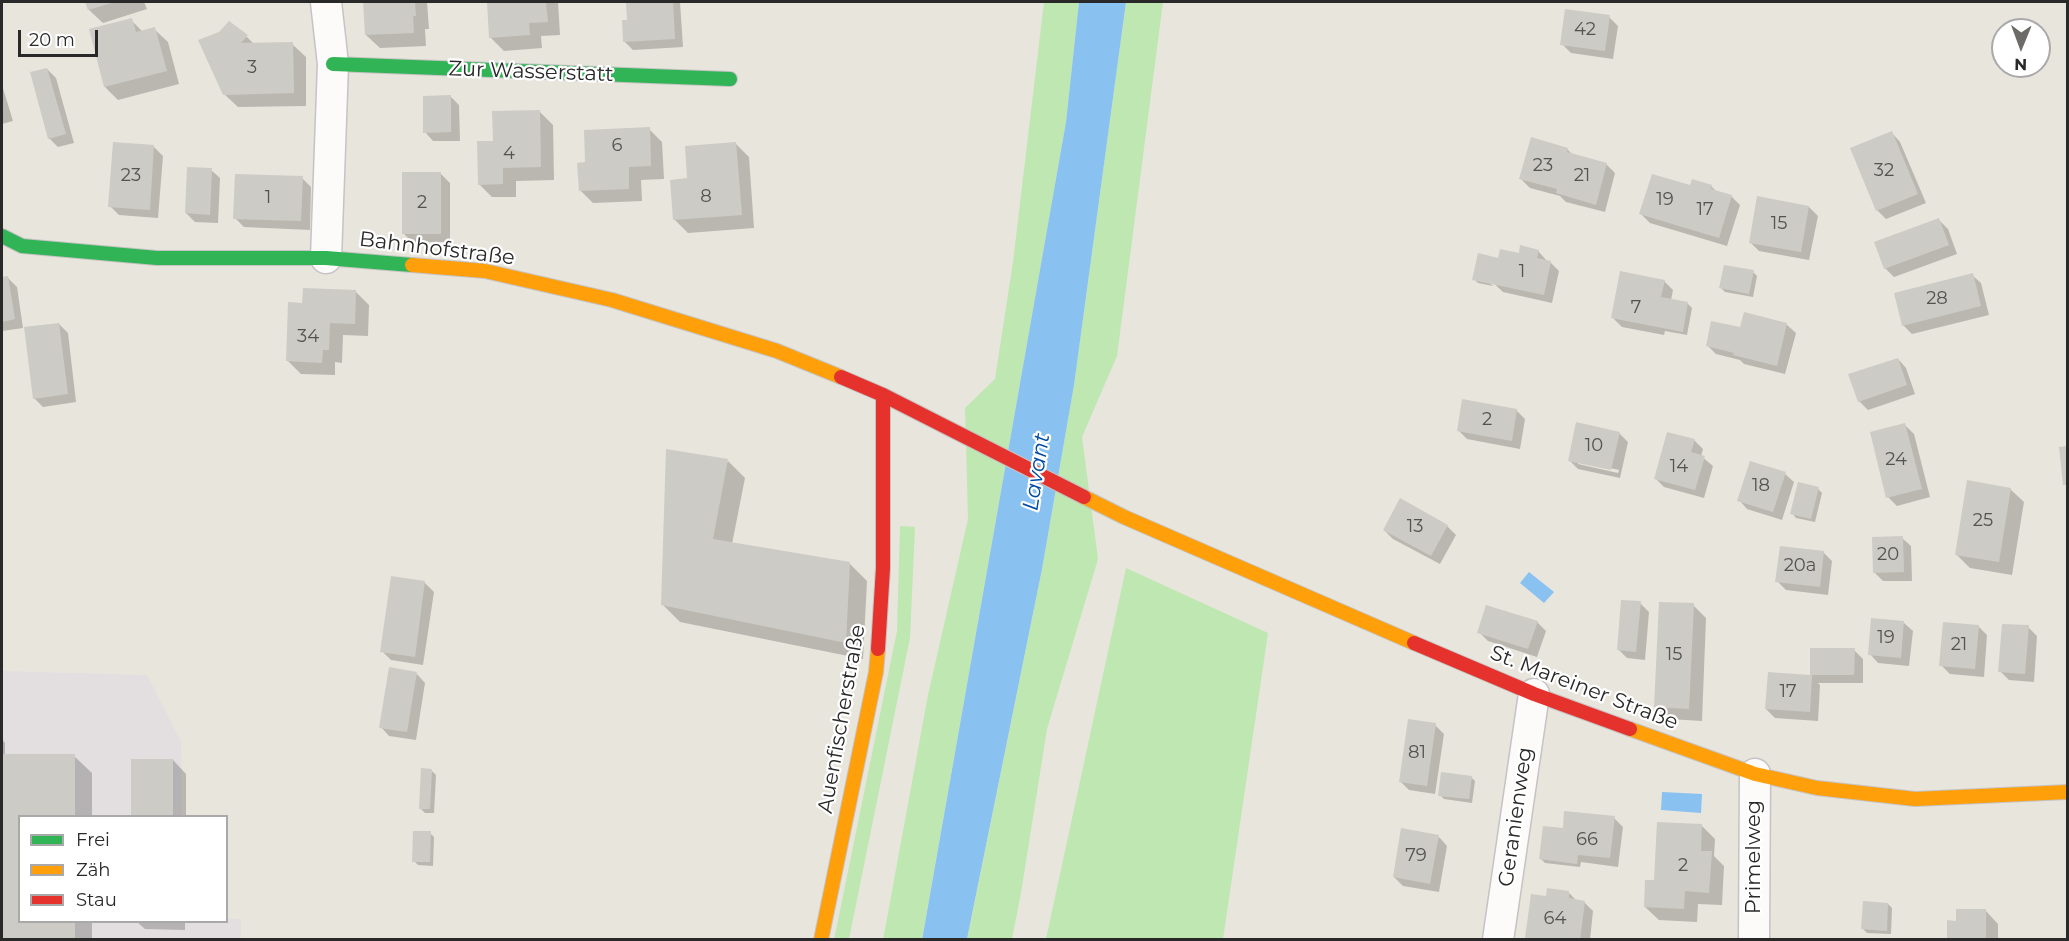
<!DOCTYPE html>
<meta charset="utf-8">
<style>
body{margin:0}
#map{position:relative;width:2069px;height:941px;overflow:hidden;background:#e8e5dd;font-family:Montserrat,sans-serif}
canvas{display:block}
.frame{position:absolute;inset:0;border:3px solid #292929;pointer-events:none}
.legend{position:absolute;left:18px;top:815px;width:210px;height:108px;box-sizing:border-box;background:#fff;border:2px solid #a9a9a9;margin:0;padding:8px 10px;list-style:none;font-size:18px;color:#292929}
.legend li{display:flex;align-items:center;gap:12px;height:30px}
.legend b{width:30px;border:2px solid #a9a9a9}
.north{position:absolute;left:1991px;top:18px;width:60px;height:60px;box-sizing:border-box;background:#fff;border:2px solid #a9a9a9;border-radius:50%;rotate:181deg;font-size:16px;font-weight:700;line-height:24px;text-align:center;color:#292929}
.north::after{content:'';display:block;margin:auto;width:21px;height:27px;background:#6c6b68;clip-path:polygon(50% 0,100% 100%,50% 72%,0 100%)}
.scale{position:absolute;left:18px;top:30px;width:80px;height:27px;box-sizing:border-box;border:3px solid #292929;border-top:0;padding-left:8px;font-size:18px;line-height:21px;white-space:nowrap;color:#292929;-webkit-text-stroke:4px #fff;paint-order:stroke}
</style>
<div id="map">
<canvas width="2069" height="941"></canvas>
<div class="frame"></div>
<ul class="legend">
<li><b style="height:8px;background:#30b455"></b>Frei</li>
<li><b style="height:8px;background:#ff9f0a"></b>Zäh</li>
<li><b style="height:8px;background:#e5322d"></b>Stau</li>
</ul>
<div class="north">N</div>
<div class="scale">20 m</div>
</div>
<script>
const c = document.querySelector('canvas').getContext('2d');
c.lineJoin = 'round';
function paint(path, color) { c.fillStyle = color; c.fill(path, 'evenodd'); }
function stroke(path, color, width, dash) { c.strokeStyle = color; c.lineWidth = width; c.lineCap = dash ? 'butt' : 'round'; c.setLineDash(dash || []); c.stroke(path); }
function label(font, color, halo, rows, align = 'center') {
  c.font = font + ' Montserrat,sans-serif'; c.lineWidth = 4.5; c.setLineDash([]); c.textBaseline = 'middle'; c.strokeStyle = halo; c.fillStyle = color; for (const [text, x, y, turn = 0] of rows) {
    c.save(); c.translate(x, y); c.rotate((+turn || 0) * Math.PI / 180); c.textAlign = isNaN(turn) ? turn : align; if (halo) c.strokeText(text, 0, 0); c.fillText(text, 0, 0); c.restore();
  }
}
paint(new Path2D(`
 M2 671 147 675 181 741 182 816H20V922H226L227 918 241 919V939L2 940Z`), '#e3dfe1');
paint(new Path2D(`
 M1044 2H1079L1066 122 922 939 883 940 928 695 968 519 965 408 995 379 1013 262Z
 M1126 2H1163L1117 356 1082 437 1098 559 1047 729 1021 893 1012 939 967 940 1042 569 1074 385Z
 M900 526 915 527 910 638 849 939 834 940 897 631Z
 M1126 568 1268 633 1223 939H1046Z`), '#bee7b2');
paint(new Path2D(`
 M1079 2H1126L1074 385 1042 569 967 939 922 940 1066 122Z
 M1529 572 1554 592 1544 603 1520 583Z
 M1662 792 1702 794 1701 813 1661 810Z`), '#89c1f1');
paint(new Path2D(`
 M87 2H144L147 9 103 23 89 10Z
 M365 2H427L429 29H425L426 46 380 48 366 35Z
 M488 2H558L560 35 541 36 542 48 504 51 491 38Z
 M627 2H680L683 47 633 50 624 41 629 21Z
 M1609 17 1618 26 1613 59 1571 53 1562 44Z
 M131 20 143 32 154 29 168 42 179 84 118 100 105 87Z
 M247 37 254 44H292L306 57V106L238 107 224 94 200 41Z
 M47 69 56 78 74 143 58 147 49 138Z
 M2 85 13 121 2 124Z
 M450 96 459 105 460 141H433L425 132Z
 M539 111 553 125 554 180 516 181V197H492L479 184 495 143Z
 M649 129 662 142 664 179 641 180 642 201 593 203 580 190 586 164Z
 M1892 133 1900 142 1926 203 1886 219 1877 210Z
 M736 144 749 157 754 228 688 233 674 219Z
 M154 147 163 156 158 218 119 215 110 206Z
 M1567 149 1574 156 1606 164 1615 173 1605 212 1566 202 1560 196 1530 188 1521 179Z
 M211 170 220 178 218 223 195 222 186 213Z
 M441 174 450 183V242H412L404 234Z
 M302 178 311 187 310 230 244 227 235 218Z
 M1711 186 1717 192 1731 196 1740 205 1727 246 1650 223 1641 214 1691 187Z
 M1809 207 1818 216 1809 260 1759 251 1750 242Z
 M1939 220 1948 229 1957 254 1894 277 1885 268Z
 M1538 251 1547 261 1550 262 1559 271 1552 303 1503 292 1488 278 1486 280 1493 286 1478 283 1474 279 1497 259Z
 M1753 272 1757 276 1753 297 1725 292 1721 288Z
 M1972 275 1981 283 1989 315 1912 334 1903 325Z
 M8 278 17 287 23 328 2 331V279Z
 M1664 281 1673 290 1671 300 1688 304 1692 308 1687 335 1665 331 1664 335 1622 327 1613 318Z
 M355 291 369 305 368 336 343 335 342 363 335 362V375L301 374 287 360 304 304Z
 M1745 314 1787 325 1796 333 1785 374 1744 364 1740 360 1716 354 1707 345 1741 329Z
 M59 324 68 333 76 402 43 407 34 398Z
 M1898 359 1906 368 1915 394 1868 410 1859 401Z
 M1516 410 1525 419 1520 449 1467 439 1458 430Z
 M1905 425 1914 434 1930 497 1897 506 1888 497Z
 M1619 433 1628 442 1620 478 1578 469 1569 460ZM1578 461 1619 470 1618 473 1578 464Z
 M1694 440 1703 449 1701 456 1713 466 1704 498 1664 487 1655 478Z
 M728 461 745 478 732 544 849 563 867 581 863 659 680 622 663 605Z
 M1785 474 1794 482 1782 520 1747 509 1739 500Z
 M1818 489 1822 493 1815 522 1796 518 1792 513Z
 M2010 489 2024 502 2012 575 1970 568 1956 554Z
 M1447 526 1456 535 1440 564 1393 539 1384 530Z
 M1902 538 1911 546 1912 581H1883L1875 573Z
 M1823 552 1832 561 1828 595 1786 590 1777 581Z
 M393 578 425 583 434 592 423 665 391 660 382 651Z
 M1640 603 1649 612 1645 660 1627 658 1618 649Z
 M1693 605 1706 618 1702 721 1669 719 1656 706Z
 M1537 622 1546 631 1537 657 1488 641 1479 632Z
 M1904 623 1913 631 1909 666 1878 663 1870 654Z
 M1978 626 1987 635 1984 677 1950 674 1941 665Z
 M2028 627 2037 636 2034 682 2009 680 2000 671Z
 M1812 650H1854L1863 659V683H1818L1820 685 1818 721 1775 718 1766 709 1812 676Z
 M417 674 425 683 416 740 389 736 381 727Z
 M1435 725 1444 734 1435 794 1409 790 1400 781Z
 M2 739 5 743V756H74L92 773V816H20V922H92V940H2Z
 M133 760H173L186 774V816H132Z
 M432 771 436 775 434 813H425L421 809Z
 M1471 777 1475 781 1472 803 1444 799 1440 795Z
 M1614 818 1623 827 1618 867 1581 862 1580 867 1545 863 1541 859 1564 829Z
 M1702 826 1715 839 1714 856 1724 866 1722 905 1698 904 1697 922 1659 920 1645 907 1655 882Z
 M430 833 434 837 433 866 418 865 414 861Z
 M1439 837 1447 846 1439 892 1403 886 1394 877Z
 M1569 893 1577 901 1584 902 1593 911 1590 940H1529L1527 937 1547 898Z
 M1888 904 1892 908 1891 934 1867 933 1863 929Z
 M1985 910 1998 924V940H1948L1958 923Z
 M137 922H185V930L145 929Z`), '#0003');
paint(new Path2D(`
 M85 2H115L88 10Z
 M363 2H415L416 16H413L414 33 365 35Z
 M487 2H546L548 22 529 23 530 35 489 38Z
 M626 2H673L675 39 623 42 622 20H627Z
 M1565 9 1610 15 1605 51 1560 45Z
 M132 18 136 32 155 27 167 71 104 87 89 29Z
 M229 21 248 35 241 43 293 42 294 93 223 95 198 40 219 32Z
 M47 68 66 134 48 139 30 72Z
 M451 95V132L423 133V96Z
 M540 110 541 167 503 168V184L478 185 477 141H493L492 111Z
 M650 127 651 166 629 167V189L579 191 577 163 585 162 584 130Z
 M1892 131 1918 194 1876 211 1850 148Z
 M1531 137 1568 148 1567 152 1607 163 1596 205 1556 193 1557 189 1519 179Z
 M113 142 154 145 150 210 108 207Z
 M736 142 742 215 673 220 670 180 687 178 685 146Z
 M187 167 212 168 210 215 185 213Z
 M402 172H441V234H402Z
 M235 174 303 176 301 221 233 219Z
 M1652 174 1690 185 1692 179 1712 185 1711 189 1732 195 1719 238 1639 214Z
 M1757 196 1809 206 1801 252 1749 243Z
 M1939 218 1949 245 1884 269 1874 242Z
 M1520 245 1539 250 1537 258 1551 261 1544 295 1472 280 1478 253 1498 258 1500 249 1519 253Z
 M1724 265 1754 270 1749 294 1719 288Z
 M1620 271 1665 280 1661 297 1688 302 1683 332 1611 318Z
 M1973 273 1981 306 1902 326 1894 293Z
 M8 276 15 319 2 322V277Z
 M303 288 356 290 355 324 330 323 329 350H323L322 363 286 361 288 302 302 303Z
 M1744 312 1787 323 1777 366 1733 355 1734 353 1706 346 1711 321 1740 327Z
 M59 323 68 394 33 399 24 327Z
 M1898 358 1907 385 1858 402 1848 374Z
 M1462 399 1517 409 1512 441 1457 431Z
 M1576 422 1620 432 1611 470 1568 461Z
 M1905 423 1922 489 1886 498 1870 432Z
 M1667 432 1695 439 1691 452 1705 456 1695 490 1654 479Z
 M2068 446V485H2063L2059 447Z
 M666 449 728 459 713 539 850 562 846 643 661 605Z
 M1750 461 1786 472 1773 512 1737 501Z
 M1967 480 2011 488 1999 562 1955 555Z
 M1798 482 1819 487 1811 519 1790 514Z
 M1400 498 1448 525 1431 556 1383 530Z
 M1903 536 1904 572 1873 573 1872 537Z
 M1780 546 1824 551 1820 587 1775 582Z
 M391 576 425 581 415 657 380 652Z
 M1621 600 1641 601 1636 652 1617 650Z
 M1659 602 1694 603 1689 709 1654 707Z
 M1486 605 1538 621 1528 649 1477 633Z
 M1871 618 1904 621 1901 658 1868 655Z
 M1943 622 1979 625 1975 669 1939 666Z
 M2002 624 2029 625 2025 674 1998 672Z
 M1810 648H1855L1854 675H1810H1812L1810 712 1765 709 1768 672 1810 675Z
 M389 667 417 672 407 732 379 728Z
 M1408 719 1436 723 1427 786 1399 782Z
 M2 754H75V816H20V922H75V940H2Z
 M131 759H173V816H131Z
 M421 768 432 769 430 809H419Z
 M1441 772 1472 776 1469 799 1438 796Z
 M1564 811 1615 816 1610 858 1578 855 1577 864 1539 859 1543 826 1563 828Z
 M1657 822 1702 824 1701 851H1712L1709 893 1685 891 1684 909 1644 907 1645 880H1654Z
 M1401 828 1439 835 1430 884 1393 877Z
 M413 831H431L430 862H412Z
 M1547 888 1569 891V898L1585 901 1580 940H1534L1525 938 1531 894 1546 896Z
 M1863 901 1888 903 1887 931 1861 929Z
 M1956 909H1986V940H1947V920L1956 921Z`), '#cdcbc5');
const street = new Path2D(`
 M326 258 333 64 326 2
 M1498 940 1534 694
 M1754 940 1755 774`);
const fast = new Path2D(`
 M333 64 730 79
 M2 236 22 246 157 258H326L412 265`);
const slow = new Path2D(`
 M412 265 485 271 612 300 777 351 841 377
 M1084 497 1124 517 1414 643
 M1630 729 1755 774 1817 788 1915 799 2068 792
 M821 940 876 672 878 649`);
const jam = new Path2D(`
 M841 377 883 395 1084 497
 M1414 643 1534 694 1630 729
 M878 649 883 568V395`);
stroke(street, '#c5c3c3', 33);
stroke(fast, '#c5c3c3', 16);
stroke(slow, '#c5c3c3', 16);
stroke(jam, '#c5c3c3', 16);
stroke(street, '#fcfbfa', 30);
stroke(fast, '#30b455', 14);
stroke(slow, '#ff9f0a', 14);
stroke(jam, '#e5322d', 14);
label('18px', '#545352', null, [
 ["42",1585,30],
 ["3",252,68],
 ["6",617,146],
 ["4",509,154],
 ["23",1543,166],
 ["32",1884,171],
 ["23",131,176],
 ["21",1582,176],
 ["8",706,197],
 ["1",268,198],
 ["19",1665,200],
 ["2",422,203],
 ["17",1705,210],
 ["15",1779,224],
 ["1",1522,272],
 ["28",1937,299],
 ["7",1636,308],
 ["34",308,337],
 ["2",1487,420],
 ["10",1594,446],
 ["24",1896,460],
 ["14",1679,467],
 ["18",1761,486],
 ["25",1983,521],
 ["13",1415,527],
 ["20",1888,555],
 ["20a",1800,566],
 ["19",1886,638],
 ["21",1959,645],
 ["15",1674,655],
 ["17",1788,692],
 ["81",1417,753],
 ["66",1587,840],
 ["79",1416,856],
 ["2",1683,866],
 ["64",1555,919]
]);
label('21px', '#292929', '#fff', [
 ["Zur Wasserstatt",531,72,2],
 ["Bahnhofstraße",437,249,7],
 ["St. Mareiner Straße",1584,688,21],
 ["Auenfischerstraße",842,719,-80],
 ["Geranienweg",1516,817,-82],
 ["Primelweg",1754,857,-90]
]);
label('italic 22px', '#004ba5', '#fff', [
 ["Lavant",1037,472,-81]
]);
</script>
